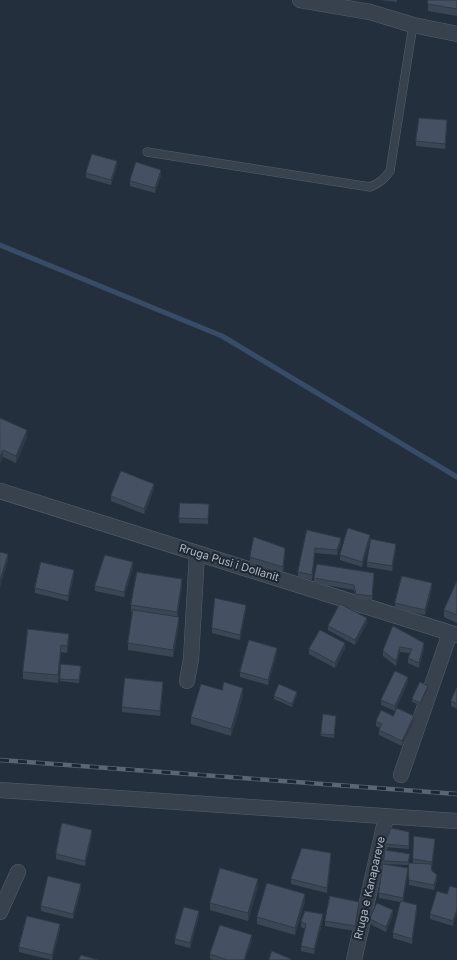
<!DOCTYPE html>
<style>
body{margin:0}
canvas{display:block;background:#242f3e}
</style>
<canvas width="457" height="960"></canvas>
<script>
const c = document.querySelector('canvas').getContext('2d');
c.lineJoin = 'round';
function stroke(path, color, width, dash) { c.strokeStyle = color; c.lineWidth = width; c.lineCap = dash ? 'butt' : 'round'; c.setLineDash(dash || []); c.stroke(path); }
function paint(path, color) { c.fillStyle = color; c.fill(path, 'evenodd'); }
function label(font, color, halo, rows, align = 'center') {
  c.font = font + ' Inter,sans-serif'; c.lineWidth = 4; c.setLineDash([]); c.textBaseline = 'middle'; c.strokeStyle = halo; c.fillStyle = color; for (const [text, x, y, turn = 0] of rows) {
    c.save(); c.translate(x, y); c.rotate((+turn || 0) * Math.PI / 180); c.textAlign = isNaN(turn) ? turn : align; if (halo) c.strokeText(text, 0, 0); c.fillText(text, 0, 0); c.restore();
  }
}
stroke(new Path2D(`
 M0 245 222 336 457 477`), '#394c67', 5);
const service = new Path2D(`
 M147 152 370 187C380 183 384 179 390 171L413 25`);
const minor = new Path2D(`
 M300 0 370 12 413 25 457 34
 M0 491 457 635
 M187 681 191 659 197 553
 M401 775 450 633
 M0 790 457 821
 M0 912 18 872
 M354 960 386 817`);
stroke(service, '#565f6c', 9);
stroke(minor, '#565f6c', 16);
stroke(service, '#38414e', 8);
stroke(minor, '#38414e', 15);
const rail = new Path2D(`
 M0 760 457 794`);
stroke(rail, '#5a6575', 4.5);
stroke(rail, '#1d2633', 3, [9]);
paint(new Path2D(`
 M380 0H397V2Z
 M457 0V16L428 11V4Z
 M447 125 445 149 416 146V141Z
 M117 166 111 185 86 178V173Z
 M161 175 155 193 130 186V181Z
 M0 418 27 437 16 463 3 457Z
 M154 489 144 514 111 501V496Z
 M180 503 209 504 208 524 179 523Z
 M307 530 341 543 337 555 315 553 312 580 298 577V572Z
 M370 540 362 567 340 560V555Z
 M396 549 392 571 367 567V562Z
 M285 553 283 572 250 562V557Z
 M133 567 124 597 95 591V586Z
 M74 575 68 601 35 593V588Z
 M314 578H374L372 601 356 599 354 590 314 583Z
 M457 581V623L444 617V610Z
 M182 586 177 617 179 624 173 657 128 650V643L133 612H131V605Z
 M432 588 425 615 395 608V603Z
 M246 610 240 640 212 633V628Z
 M367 623 355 645 328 630V626Z
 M393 626 424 648 419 668 408 663V658L410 653 400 652 396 666 383 656V651Z
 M28 629 69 641 67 653 61 652 58 683 23 679V672Z
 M345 648 335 668 309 654V649Z
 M277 653 268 685 240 677V672Z
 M61 664 81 669 79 683 60 681Z
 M408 682 395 711 381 705V700Z
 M163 687 160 716 122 712V707Z
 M457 687V709L451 706V701Z
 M428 689 420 705 412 702V699Z
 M222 690 243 695 231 736 191 724V717Z
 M297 695 292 707 274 699V696Z
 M393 716 414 721 402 746 379 735V730L380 728 376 726V721Z
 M336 718 334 738 321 736V734Z
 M409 832V849L385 847V844Z
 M92 835 85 866 56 859V854Z
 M414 836 435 844 432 867H431L432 871 437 880 434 890 409 885V863H413Z
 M410 856 408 865 384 864V861Z
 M331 858 327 893 291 884V879Z
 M408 873 403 902 417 910 412 944 393 938V933L400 902 379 898V893Z
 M258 886 248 921 210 910V903Z
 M457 888 453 926 430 919V914L447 894Z
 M81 889 73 919 41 911V906Z
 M305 901 295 935 257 924V917Z
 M359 907 355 931 325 926V921Z
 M393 915 386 932 370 924V919Z
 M199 916 190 948 175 944V939Z
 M323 919 314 954 301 951V946L305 929 301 927V922Z
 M60 929 52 960 19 952V947Z
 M252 940 245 960H213L210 959V954Z`), '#3b4654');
paint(new Path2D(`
 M117 161V166L111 185V180Z
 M161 170V175L155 193V188Z
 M27 430V437L16 463V456Z
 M3 450V457L0 464V457Z
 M154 484V489L144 514V509Z
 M370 535V540L362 567V562Z
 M341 538V543L337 555V550Z
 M396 544V549L392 571V566Z
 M315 548V553L312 580V575Z
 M8 554V561L0 588V581Z
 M133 562V567L124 597V592Z
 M74 570V575L68 601V596Z
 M374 573V578L372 601V596Z
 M182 579V586L177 619V612Z
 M432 583V588L425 615V610Z
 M246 605V610L240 640V635Z
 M179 617V624L173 657V650Z
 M367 618V623L355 645V640Z
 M69 634V641L67 653V646Z
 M345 643V648L335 668V663Z
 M424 643V648L419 668V663Z
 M61 645V652L58 683V675Z
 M400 647V652L396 666V661Z
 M277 648V653L268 685V680Z
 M408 677V682L395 711V706Z
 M163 682V687L160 716V711Z
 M428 686V689L420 705V703Z
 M243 688V695L231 736V729Z
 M297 692V695L292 707V704Z
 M414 716V721L402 746V741Z
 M92 830V835L85 866V861Z
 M435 839V844L432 867V862Z
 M331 853V858L327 893V888Z
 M408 868V873L403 903V898Z
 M437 875V880L434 890V885Z
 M258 879V886L248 921V913Z
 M81 884V889L73 919V914Z
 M305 894V901L295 935V928Z
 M359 902V907L355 931V926Z
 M417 905V910L412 944V939Z
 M457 909V914L453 926V921Z
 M393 910V915L386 932V927Z
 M199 911V916L190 948V943Z
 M323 914V919L314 954V949Z
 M60 924V929L52 960V955Z
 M252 935V940L245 960H244Z`), '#303945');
const building = new Path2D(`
 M428 0H457V9L428 4Z
 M419 118 447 120 445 144 416 141Z
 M92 154 117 161 111 180 86 173Z
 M136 162 161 170 155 188 130 181Z
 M0 418 27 430 16 456 3 450 0 457Z
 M121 471 154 484 144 509 111 496Z
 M180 503 209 504 208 519 179 518Z
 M348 528 370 535 362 562 340 555Z
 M307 530 341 538 337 550 315 548 312 575 298 572Z
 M254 537 285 548 283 567 250 557Z
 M371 539 396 544 392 566 367 562Z
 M0 552 8 554 0 581Z
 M105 555 133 562 124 592 95 586Z
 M41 562 74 570 68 596 35 588Z
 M317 564 374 573 372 596 356 594 354 585 314 578Z
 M137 572 182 579 177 612 131 605Z
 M402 576 432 583 425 610 395 603Z
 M457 581V615L444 610Z
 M215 598 246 605 240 635 212 628Z
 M340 604 367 618 355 640 328 626Z
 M133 610 179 617 173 650 128 643Z
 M393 626 424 643 419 663 408 658 412 649 400 647 396 661 383 651Z
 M28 629 69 634 67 646 61 645 58 675 23 672Z
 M320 630 345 643 335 663 309 649Z
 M249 640 277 648 268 680 240 672Z
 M61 664 81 666 79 680 60 679Z
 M395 671 408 677 395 706 381 700Z
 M125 678 163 682 160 711 122 707Z
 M224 682 243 688 231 729 191 717 201 684 222 690Z
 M420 682 428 686 420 703 412 699Z
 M279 684 297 692 292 704 274 696Z
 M457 687V704L451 701Z
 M397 708 414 716 402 741 379 730 382 724 376 721 381 710 393 716Z
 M323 714 336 716 334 735 321 734Z
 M62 823 92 830 85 861 56 854Z
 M391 828 409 832V846L385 844Z
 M414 836 435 839 432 862 413 859Z
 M302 848 331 853 327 888 291 879Z
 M385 850 410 854 408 862 384 861Z
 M409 863 431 864 432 871 437 875 434 885 409 880Z
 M383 864 408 868 403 898 379 893Z
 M220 868 258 879 248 913 210 903Z
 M48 876 81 884 73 914 41 906Z
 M267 883 305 894 295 928 257 917Z
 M450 886 457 888V909L453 921 430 914 437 891 447 894Z
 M330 896 359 902 355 926 325 921Z
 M401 901 417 905 412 939 393 933Z
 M377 903 393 910 386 927 370 919Z
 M184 907 199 911 190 943 175 939Z
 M305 911 323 914 314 949 301 946 306 924 301 922Z
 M27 916 60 924 52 955 19 947Z
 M220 925 252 935 244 960H228L210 954Z
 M272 951 291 959V960H269Z
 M81 955 98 960H79Z`);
paint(building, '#455162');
stroke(building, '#303945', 1);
label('11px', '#b4bcc9', '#1d2633', [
 ["Rruga Pusi i Dollanit",229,563,17],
 ["Rruga e Kanapareve",370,888,-77]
]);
</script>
